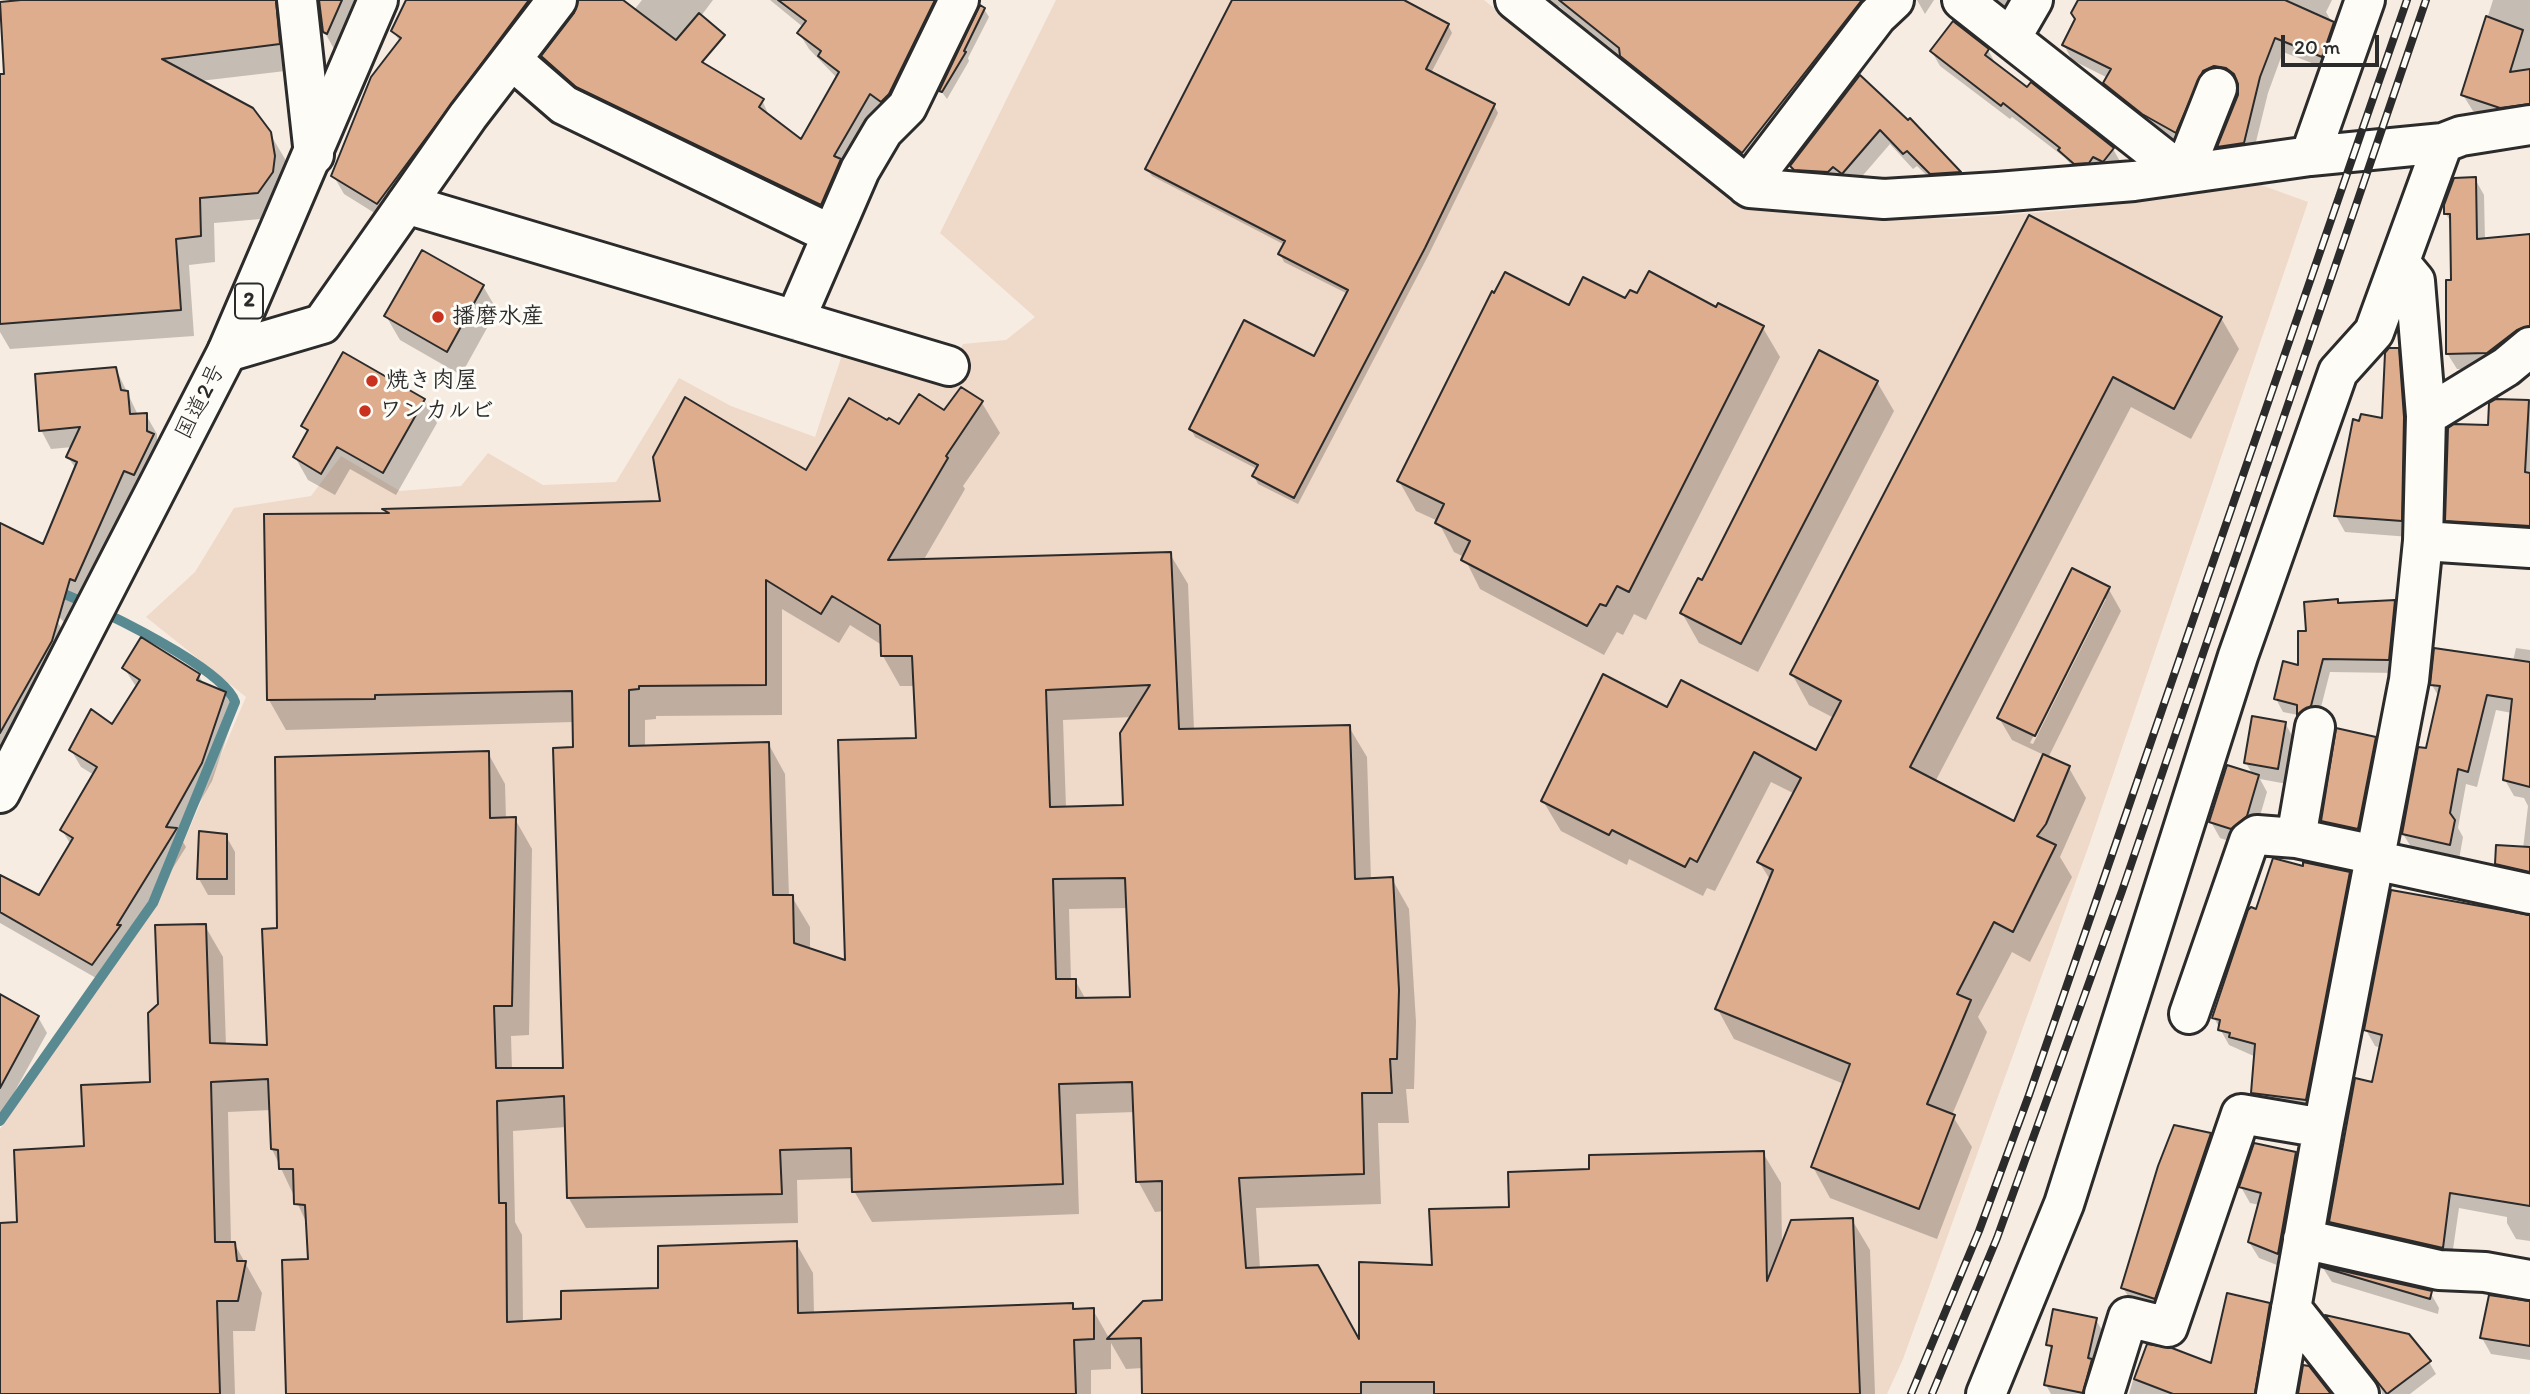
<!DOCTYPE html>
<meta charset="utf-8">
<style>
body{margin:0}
#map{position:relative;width:2530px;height:1394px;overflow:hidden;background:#f7ece2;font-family:Itim,sans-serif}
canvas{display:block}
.scale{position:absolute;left:2281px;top:35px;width:98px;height:32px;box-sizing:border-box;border:4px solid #2b2b2b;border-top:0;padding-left:9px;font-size:21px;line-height:24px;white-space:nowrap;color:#2b2b2b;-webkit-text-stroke:5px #fdfcf7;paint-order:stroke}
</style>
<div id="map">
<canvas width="2530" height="1394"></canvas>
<div class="scale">20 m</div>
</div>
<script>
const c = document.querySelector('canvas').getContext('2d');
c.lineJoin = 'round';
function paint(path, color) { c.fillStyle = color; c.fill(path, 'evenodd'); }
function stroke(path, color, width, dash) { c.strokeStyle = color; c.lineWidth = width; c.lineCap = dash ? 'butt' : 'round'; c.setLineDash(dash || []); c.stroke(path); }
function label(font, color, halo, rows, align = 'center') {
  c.font = font + ' Itim,"Klee One",sans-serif'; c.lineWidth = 6; c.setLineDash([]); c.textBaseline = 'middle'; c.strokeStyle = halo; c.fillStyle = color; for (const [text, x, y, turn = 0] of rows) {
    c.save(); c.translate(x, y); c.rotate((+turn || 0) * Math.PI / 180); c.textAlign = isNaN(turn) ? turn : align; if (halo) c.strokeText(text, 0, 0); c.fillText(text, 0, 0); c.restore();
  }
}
paint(new Path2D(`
 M1056 0H1484L1736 202 1872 216 1954 219 2069 210 2239 177 2308 202 2089 845 1903 1359 1887 1394H0V1129L157 904 246 697 146 617 195 572 234 508 311 496 341 456 400 491 461 486 488 453 543 485 616 482 679 378 731 406 815 437 842 355 941 383 963 344 1006 340 1035 317 940 233Z`), '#efd9c9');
paint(new Path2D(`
 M14 0H367L339 58 324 31 320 5 309 3 294 70 200 81 269 132 285 159 289 183 273 218 214 223 215 262 189 265 194 336 10 349 0 332V76L5 75 0 4 14 3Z
 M408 0H558L389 222 344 194 333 175 400 42 393 31Z
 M580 0H620L634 10 642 0H713L622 121 554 75 543 57 580 4Z
 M770 0H954L830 220 665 140 655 124 762 100 770 118 801 141 837 78 809 49 799 33 803 27Z
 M1233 0H1400L1448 25 1452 33 1431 73 1494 105 1498 113 1428 256 1298 504 1258 484 1254 476 1257 469 1195 437 1191 429 1314 358 1348 294 1284 262 1280 254 1285 245 1152 176 1147 169Z
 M1542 0H1887L1751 168 1631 72 1623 58 1589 31 1588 33 1559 6 1555 11Z
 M1917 0H1934L1925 14Z
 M1985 0H2027L2012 18Z
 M2080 0H2332L2326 12 2341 38 2330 70 2283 52 2268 93 2252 158 2227 161 2219 147 2240 86 2234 82 2184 146 2153 128 2114 98 2105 83 2108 78 2072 60 2064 45 2077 19Z
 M2493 0H2530V122L2510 123 2473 111 2463 95Z
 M984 9 989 17 968 58 969 61 947 99 941 91Z
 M1988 50 1997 66 2113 149 2121 163 2084 178 2064 157 2012 117 2010 119 1940 66 1932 52Z
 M1860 77 1908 122 1910 120 1959 173 1968 188 1941 189 1917 166 1913 169 1890 144 1852 188 1801 182 1792 166Z
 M2475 179 2484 195 2485 240 2530 236V345L2496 369H2457L2447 353 2452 282V224L2446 214Z
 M2030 217 2221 318 2239 349 2191 439 2131 407 1935 782 2015 824 2044 755 2012 740 1999 718 2108 588 2121 611 2048 758 2069 768 2086 798 2060 857 2072 877 2030 962 2012 952 1978 1017 1987 1032 1952 1115 1972 1147 1937 1239 1830 1198 1813 1167 1844 1084 1734 1039 1717 1008 1771 881 1759 862 1795 794 1771 782 1715 891 1707 888 1703 896 1629 859 1627 865 1561 831 1543 801 1604 677 1668 709 1817 752 1834 718 1809 705 1792 674ZM2102 599H2106L2033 744 2030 743Z
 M483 286 497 310 461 375 400 340 386 316Z
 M1626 301 1717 310 1763 328 1780 357 1646 620 1634 614 1623 635 1617 632 1604 655 1480 589 1464 557 1454 552 1438 521 1416 511 1399 481 1570 307Z
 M2397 350 2407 366 2410 537 2345 532 2336 516 2383 420Z
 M116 369 138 415H146L157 434V442L164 454 145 493 135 489 71 629 0 558V525L44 546 76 469 68 457 73 447 51 449 41 430Z
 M1877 382 1894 411 1758 672 1699 643 1682 613Z
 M961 389 982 403 1000 433 963 486 965 489 923 561 1170 554 1188 584 1194 730 1349 727 1367 757 1371 880 1392 879 1409 909 1416 1022 1414 1089H1406L1409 1123H1378L1381 1204 1256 1208 1260 1269 1361 1344 1434 1267 1511 1209 1591 1171 1763 1153 1781 1183 1782 1246 1852 1220 1870 1250 1875 1394H1144L1143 1368 1126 1369 1111 1343V1369L1091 1370V1394H288L310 1261 308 1226 272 1149 271 1110 228 1112 231 1243H234L262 1293 255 1331H233L235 1394H0V1225L19 1224 86 1148 152 1083 160 1005 205 926 223 957 226 1046 269 1047 279 930 488 753 505 784 506 819H515L532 849 529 1035 511 1036 512 1070H565L574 722 286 730 269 700 387 515 385 510 663 503 806 472 887 423 899 426 945 413ZM782 609 839 643 850 625 882 645 883 656 900 686H915L918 739 847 963 810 950V927L792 897H789L785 774 768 743 645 747V720L656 719V716L782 715ZM1133 717 1125 806 1066 808 1063 720ZM1128 908 1131 998 1086 1000 1075 980 1071 981 1069 909ZM1135 1112 1138 1181 1155 1212 1164 1211V1302L1109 1338 1093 1310 1076 1311 1072 1304 814 1314 813 1273 796 1243 562 1321 523 1323 522 1235 515 1222 513 1131 566 1127 568 1197 586 1228 798 1223 797 1180 854 1178V1191L872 1222 1079 1214 1076 1114Z
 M424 400 437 423 396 495 350 469 335 495 308 480 295 457 308 434 303 426Z
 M2497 400 2530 402V541L2456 536 2447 520 2489 427Z
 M0 598 57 621 66 636 0 762Z
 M2394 602 2402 615 2396 673 2330 672 2318 719 2283 712 2276 699 2300 667 2307 633 2306 604Z
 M2516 648 2530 650V886L2506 880 2497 864 2523 849 2528 806 2524 798 2514 796 2505 780 2512 713 2496 710 2477 787 2466 784 2458 828 2463 837 2459 860 2413 850 2403 834 2439 697 2432 685 2513 661Z
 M124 668 199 676 204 685 225 694 235 712 212 781 180 837 186 847 128 940 130 944 103 982 0 923V879L40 897 71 845 62 830 94 775 81 767 71 750 113 727 137 688Z
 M2285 723 2294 739 2287 784 2260 779 2267 792 2255 833 2241 845 2220 838 2211 822 2253 775 2246 763Z
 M2375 738 2383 754 2366 843 2332 836 2323 821Z
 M200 833 226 836 235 852V895H208L199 879Z
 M2304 868 2349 874 2358 889 2315 1115 2262 1109 2252 1093 2256 1057 2229 1045 2214 1018 2258 911Z
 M2530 917V1241L2516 1239 2507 1223V1217L2459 1208 2451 1263 2340 1238 2330 1222 2374 1084 2381 1048 2375 1046 2366 1030Z
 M0 996 38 1017 47 1033 0 1118Z
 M2210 1135 2219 1151 2163 1314 2133 1304 2123 1288Z
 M2295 1154 2305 1170 2287 1269 2259 1258 2249 1242 2260 1205 2250 1203 2241 1187Z
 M2323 1268 2430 1292 2439 1308 2438 1314 2332 1282Z
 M2530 1303V1360L2491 1354 2482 1338Z
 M2269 1305 2279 1322 2266 1394H2129L2136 1370 2212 1366Z
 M2328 1318 2429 1362 2436 1374 2410 1394H2382L2381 1388Z
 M2096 1320 2106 1337 2097 1394H2051L2046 1385 2053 1352 2048 1344Z`), '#0003');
stroke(new Path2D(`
 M55 590 90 605
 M0 1121 153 903 235 702C226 673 132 626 103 612`), '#5a8a91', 10);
const building = new Path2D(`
 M21 0H276L280 44 162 59 253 108 271 132 275 156 273 172 258 193 200 198 201 236 176 239 181 310 0 324V74H4L0 2Z
 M319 0H342L327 34 323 32Z
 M406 0H529L377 204 331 176 371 77 401 38 391 31Z
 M578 0H623L676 40 699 13 725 35 702 62 764 99 759 107 801 139 839 72 818 56 821 51 797 33 806 21 778 0H935L889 94 881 102 870 94 834 156 841 159 821 205 576 87 541 56 574 13Z
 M1232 0H1404L1449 24 1426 69 1495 104 1425 248 1294 498 1252 476 1258 465 1189 429 1244 320 1314 356 1348 290 1278 254 1285 241 1145 169Z
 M1559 0H1862L1742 153 1620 56 1619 48Z
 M2078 0H2285L2334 22 2322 57 2275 38 2260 77 2244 143 2217 147 2238 95V84L2234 74 2226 68 2214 66 2203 71 2176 133 2142 114 2103 83 2111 69 2062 45 2075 19 2071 13Z
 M980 5 985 8 964 51 966 52 942 92 939 91Z
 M2486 16 2523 30 2510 72 2530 69V104L2500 108 2461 95Z
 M1953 21 1989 49 1985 55 2027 87 2031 82 2114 148 2103 162 2093 157 2089 163 2074 164 2058 150 2060 148 2003 103 2001 106 1930 51Z
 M1860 75 1908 120 1910 118 1961 172 1930 174 1907 151 1903 154 1880 130 1842 174 1833 167 1828 172 1794 170 1790 166Z
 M2476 177 2477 239 2530 234V326L2517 330 2487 353 2446 354V280H2451L2450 214H2444V205L2454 178Z
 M2029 215 2222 317 2174 409 2113 377 1910 767 2014 821 2043 754 2070 766 2046 824 2037 836 2056 845 2013 932 1994 922 1957 994 1971 1000 1927 1104 1955 1115 1919 1209 1811 1167 1850 1064 1715 1009 1773 870 1757 862 1801 778 1754 752 1697 862 1690 858 1685 867 1612 830 1609 835 1541 801 1603 674 1667 707 1681 680 1816 750 1841 701 1790 674Z
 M422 250 484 285 447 352 384 316Z
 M1649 271 1716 307 1718 303 1764 326 1629 592 1617 586 1606 606 1600 604 1587 626 1461 560 1470 541 1435 523 1444 504 1397 481 1492 291 1494 293 1505 272 1569 305 1583 277 1625 298 1630 290 1637 293Z
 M2389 348H2399L2404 417 2402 521 2334 516 2353 419 2359 421 2361 414 2382 418 2385 353Z
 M1819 350 1878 381 1741 644 1680 613 1698 578 1702 580Z
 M343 352 425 399 383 473 337 447 321 474 293 457 308 430 301 426Z
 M116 367 121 390 128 391 130 414 147 413V431L154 434 134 475 124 471 75 581 70 579 52 641 0 733V523L43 544 77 462 66 457 80 427 39 431 35 374Z
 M961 387 983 401 946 456 948 458 888 560 1171 552 1179 729 1350 725 1355 879 1393 877 1399 990 1397 1059H1390L1392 1093H1362L1364 1174 1239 1178 1246 1268 1318 1265 1359 1339V1262L1432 1265 1429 1209 1509 1207 1508 1172 1589 1169V1155L1764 1151 1767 1281 1791 1220 1853 1218 1860 1394H1434V1382H1361V1394H1142L1141 1338 1107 1339 1143 1301 1162 1300V1181L1136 1182 1132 1082 1059 1084 1063 1184 852 1192 851 1148 780 1150 782 1194 567 1198 564 1096 497 1101 499 1203H506L507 1322 561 1319V1291L658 1288V1246L797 1241 798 1313 1073 1303V1309L1094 1308V1339L1074 1340 1076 1394H286L282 1260 308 1259 305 1205 294 1204 293 1169H279L278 1150 271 1149 268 1079 211 1082 215 1242H235L237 1261H246L238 1301H217L220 1394H0V1223L17 1222 14 1150 84 1146 81 1085 150 1082 148 1013 158 1004 155 925 206 924 210 1043 267 1045 262 929 277 928 275 757 489 751 490 818 516 817 512 1006H494L496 1068H563L553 748 573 747 572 691 375 695V699L267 700 264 514 389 513 382 509 660 501 653 457 685 397 806 470 849 398 887 420 889 418 899 424 919 394 944 410ZM766 580 821 614 832 596 880 625 881 656H912L916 738 838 740 845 960 794 943 793 895H773L769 742 629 746V690L639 689V686L766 685ZM1150 685 1120 733 1123 805 1050 807 1046 690ZM1125 878 1130 997 1076 998V979H1056L1053 879Z
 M2496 399 2529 400 2525 472 2530 473V526L2445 521 2448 428 2454 424 2488 425 2489 403Z
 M2072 568 2110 587 2035 736 1997 718Z
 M2338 599V603L2395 600 2389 660 2323 659 2311 706 2297 715V705L2274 699 2283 661 2298 665V631H2306L2304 602Z
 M141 637 200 674 197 680 226 692 202 763 166 827 177 828 117 925H121L92 965 0 912V875L39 895 73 838 60 830 97 767 69 750 91 709 112 724 140 680 122 668Z
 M2434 648 2530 662V787L2503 780 2512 699 2487 695 2468 772 2458 769 2450 813 2455 820 2450 845 2402 834 2418 747 2426 748 2440 686 2430 685Z
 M2252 716 2286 722 2278 769 2244 763Z
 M2336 728 2376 737 2358 829 2321 821Z
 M2227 765 2259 775 2247 816 2231 829 2209 822Z
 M199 831 227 834V879H197Z
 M2496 845 2530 847V872L2495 864Z
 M2273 858 2303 866V862L2350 872 2306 1100 2251 1093 2255 1044 2229 1037 2230 1033 2218 1030 2220 1020 2212 1018 2248 910 2251 907 2256 909Z
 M2391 890 2530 915V1206L2450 1193 2443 1248 2329 1222 2355 1078 2372 1082 2382 1035 2364 1030Z
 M0 994 39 1016 0 1088Z
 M2174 1125 2211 1133 2155 1299 2121 1288 2158 1166Z
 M2254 1143 2296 1152 2278 1254 2248 1242 2261 1193 2239 1187Z
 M2321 1266 2432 1291 2430 1299 2321 1267Z
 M2227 1293 2270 1303 2255 1394H2173L2134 1379 2147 1344 2172 1348 2211 1363Z
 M2489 1295 2530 1301V1346L2480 1338Z
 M2053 1309 2097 1318 2088 1358 2092 1359 2083 1393 2044 1385 2052 1346 2046 1345Z
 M2325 1315 2409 1334 2431 1361 2387 1394Z
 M2303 1365 2309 1366 2331 1394H2298Z`);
paint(building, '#ddad8e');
stroke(building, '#2b2b2b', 2);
const minor = new Path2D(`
 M297 0 314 155
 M1515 0 1750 188 1884 199 1997 192 2134 181 2310 156 2443 143 2461 136 2530 125
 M1962 0 2183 174 2217 88
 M2011 38 2033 0
 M512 60 564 105 816 227 832 231
 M2310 156 2365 0
 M1747 186 1877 16 1894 0
 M406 204 949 366
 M795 320 860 170 883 131 907 107 959 0
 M227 352 322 324 468 116 557 0
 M2426 416 2506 367 2530 347
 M2423 541 2530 548
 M2296 838 2315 727
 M2374 860 2530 894
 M2189 1014 2249 841 2257 835 2296 838 2375 855
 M2303 1239 2439 1270 2485 1272 2530 1280
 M2291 1308 2359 1394
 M1986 1394 2064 1204 2238 656 2338 372 2374 332 2443 143
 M2104 1394 2128 1317 2168 1327 2241 1114 2323 1128
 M2276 1394 2323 1128 2409 680 2423 541 2426 416 2415 281 2400 263`);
const highway = new Path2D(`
 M0 793 227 352 378 0`);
stroke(minor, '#2b2b2b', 44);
stroke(highway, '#2b2b2b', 44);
stroke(minor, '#fdfcf7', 38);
stroke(highway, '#fdfcf7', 38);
const rail = new Path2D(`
 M1911 1394 1979 1231 2029 1095 2407 0
 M1932 1394 1997 1238 2122 891 2426 0`);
stroke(rail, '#2b2b2b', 8);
stroke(rail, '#fdfcf7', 5, [16]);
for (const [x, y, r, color] of [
 [438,317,7,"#c8321e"],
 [372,381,7,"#c8321e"],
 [365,411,7,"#c8321e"]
]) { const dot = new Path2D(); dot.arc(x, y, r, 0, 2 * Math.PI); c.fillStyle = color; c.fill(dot); stroke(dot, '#fdfcf7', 2.5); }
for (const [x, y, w] of [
 [249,301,28]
]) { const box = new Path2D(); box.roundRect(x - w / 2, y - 17.5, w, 35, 5); c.fillStyle = '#fdfcf7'; c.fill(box); stroke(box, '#2b2b2b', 2); }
label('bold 21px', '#2b2b2b', null, [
 ["2",249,301]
]);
label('bold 23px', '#2b2b2b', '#fdfcf7', [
 ["播磨水産",452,317],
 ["焼き肉屋",386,381],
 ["ワンカルビ",379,411]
], 'left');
label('23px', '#2b2b2b', '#fdfcf7', [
 ["国道2号",201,402,-63]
]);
</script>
